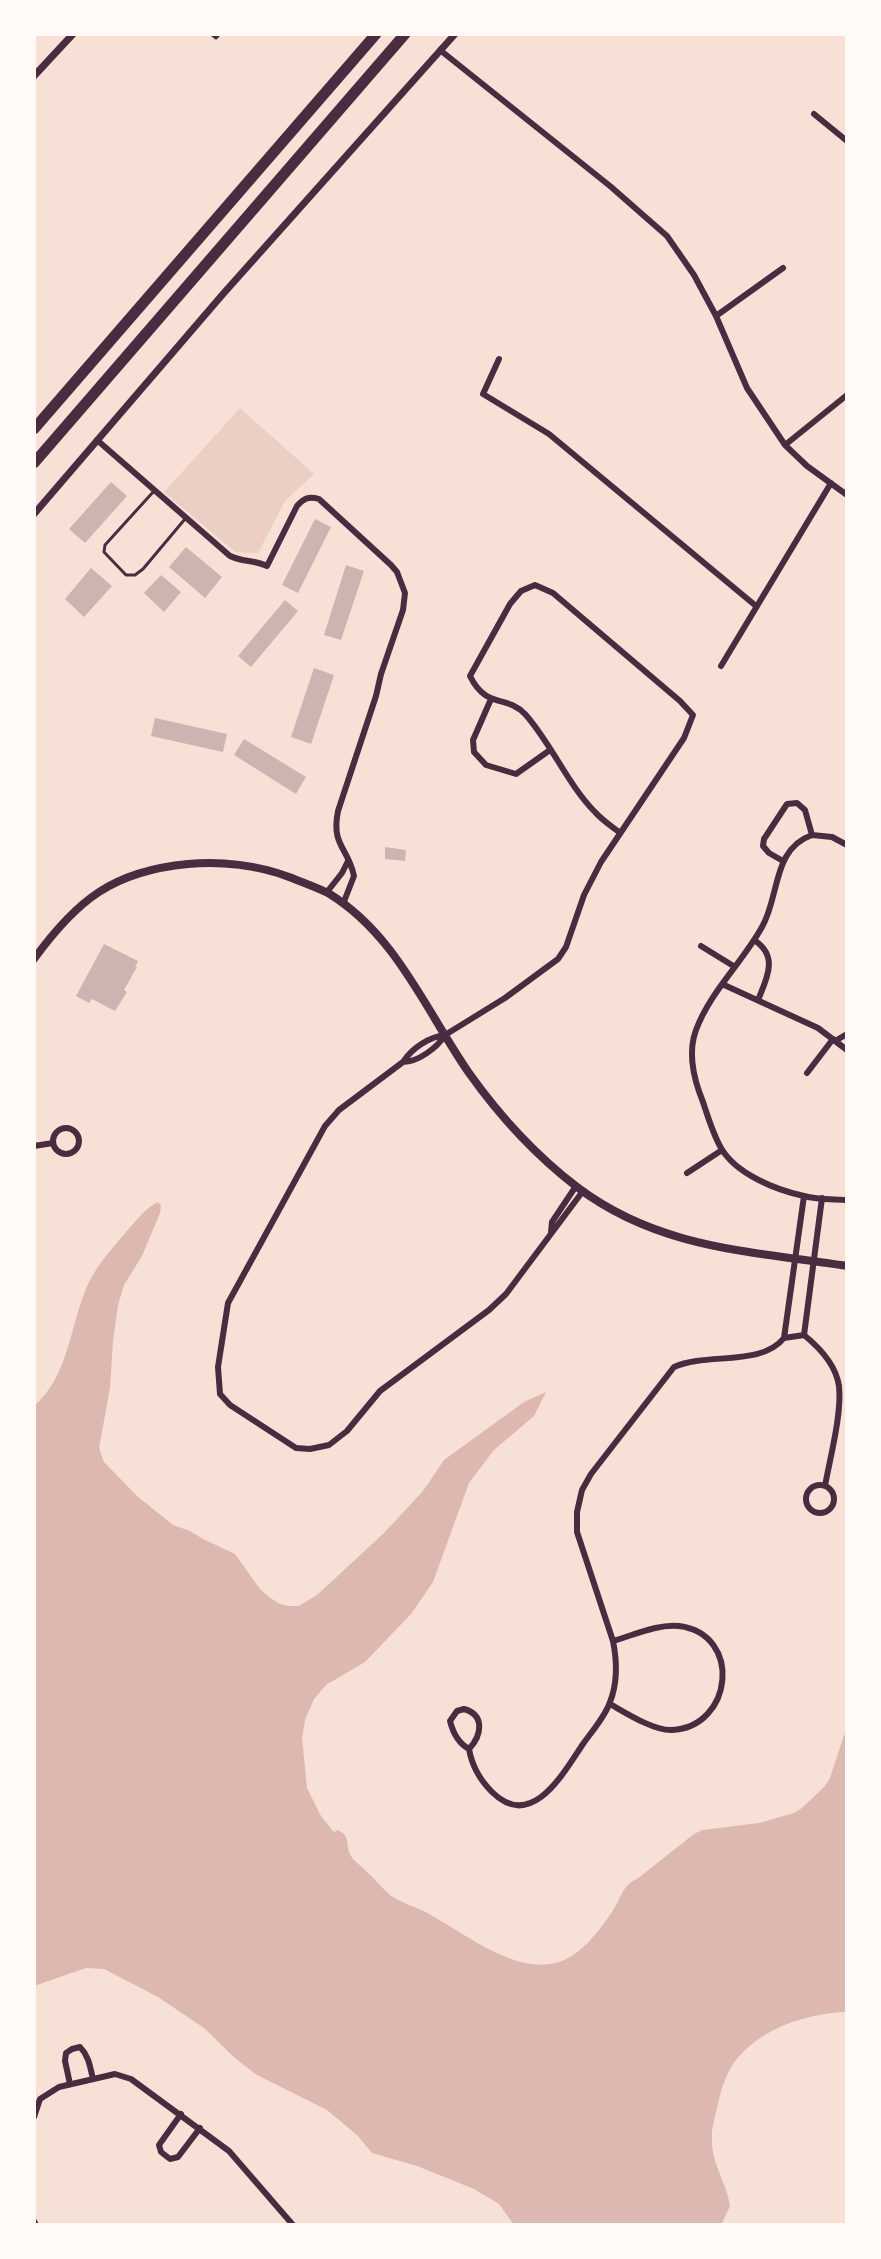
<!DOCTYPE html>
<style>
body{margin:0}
#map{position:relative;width:881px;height:2259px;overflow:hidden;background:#f7e1d7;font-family:"Open Sans",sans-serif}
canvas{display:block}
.frame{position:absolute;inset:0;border:36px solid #fffaf5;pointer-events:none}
</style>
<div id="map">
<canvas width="881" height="2259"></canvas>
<div class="frame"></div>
</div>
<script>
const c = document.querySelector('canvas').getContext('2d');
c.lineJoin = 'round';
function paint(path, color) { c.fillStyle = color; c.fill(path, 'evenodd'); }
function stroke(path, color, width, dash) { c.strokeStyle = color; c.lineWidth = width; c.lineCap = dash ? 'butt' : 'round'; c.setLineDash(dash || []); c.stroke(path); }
paint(new Path2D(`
 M240 408 314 474 285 501 258 553 235 552 164 492Z`), '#ebcfc5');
paint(new Path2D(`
 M158 1202 161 1206 160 1213 142 1256 124 1285 118 1305 113 1341 110 1388 99 1448 104 1462 137 1496 173 1525 190 1531 203 1539 235 1554 260 1589 269 1597 280 1604 288 1606H299L317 1595 384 1533 423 1491 444 1460 524 1402 546 1392 534 1416 494 1450 469 1483 433 1582 411 1614 365 1662 326 1685 314 1699 305 1720 302 1738 307 1788 321 1816 334 1832 338 1830C351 1836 345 1845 351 1856 353 1860 360 1865 364 1869 373 1877 381 1887 390 1895 401 1903 417 1907 429 1914 464 1933 517 1976 559 1962 581 1955 599 1931 612 1912 620 1900 623 1884 637 1879L694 1834 702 1830 759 1823 794 1813 802 1808 824 1787 830 1778 847 1726V2012C806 2013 758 2029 733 2064 725 2077 721 2090 718 2104 715 2117 711 2128 712 2141 712 2165 727 2183 730 2206L721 2225H514L499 2204 474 2189 417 2166 372 2153 358 2136 327 2110 257 2075 236 2059 204 2028 158 1997 133 1984 104 1969 86 1968 34 1986V1406C70 1375 70 1322 89 1282 99 1263 113 1247 126 1232 136 1221 145 1208 158 1202Z`), '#dcb8b0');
paint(new Path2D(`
 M111 482 127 496 85 543 69 529Z
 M315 519 331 527 298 593 282 585Z
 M186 547 222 577 205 598 169 567Z
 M346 565 364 571 341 640 324 635Z
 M91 568 112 586 84 617 65 599Z
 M161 575 181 592 164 612 144 593Z
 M285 600 298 611 251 667 238 656Z
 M314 668 334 675 311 744 291 737Z
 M155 718 227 734 223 752 151 736Z
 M244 739 306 777 296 794 234 755Z
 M385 847 406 850 405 861 385 859Z
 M104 944 138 961 135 967H137L124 990 127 992 115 1011 92 999 89 1003 76 996Z`), '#ccb4b1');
stroke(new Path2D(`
 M211 34 216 38 220 34
 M154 491 105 545 104 552 126 575H135L143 569 185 519`), '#4a2c40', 3);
stroke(new Path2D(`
 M440 50 610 186 667 236 694 275 716 316 747 388 785 445 807 466 847 495
 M814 114 847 141
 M716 316 783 268
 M499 359 483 394 549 434 756 606
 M97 440 230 556C242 562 255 560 267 566L297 506C304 498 309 496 319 499L391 565 397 572 405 593 403 610 381 674 376 696 338 811C331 846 348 847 354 876L343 904
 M785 445 847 395
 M721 666 831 483
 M491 699 473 740 474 752 486 765 516 774 550 750
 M812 835C772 849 780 896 762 927 742 963 710 992 696 1030 687 1054 694 1080 703 1102 708 1117 713 1134 721 1148 736 1174 776 1190 804 1196 818 1200 833 1199 847 1200
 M783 861 769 853 763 846 764 839 787 804 797 803 805 810 812 835 832 837 847 845
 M327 892 342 873 348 861
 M754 940C779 956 767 978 758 1000
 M701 946 735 967
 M722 984 818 1028 847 1050
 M445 1035C429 1037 412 1048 403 1062L339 1110 325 1126 228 1303 218 1367 220 1394 230 1405 296 1448 310 1449 329 1445 347 1431 380 1391 489 1310 506 1294 583 1191
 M835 1041 847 1034
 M403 1062C418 1062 437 1048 445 1035L505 998 558 959 566 947 584 895 601 862 684 738 693 715 680 701 553 593 535 585 521 591 510 604 470 676C486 709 507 695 525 714 551 743 568 785 595 812 602 820 611 826 619 832
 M807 1073 833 1039
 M53 1141a13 13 0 1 1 26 0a13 13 0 1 1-26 0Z
 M34 1146 53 1143
 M687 1173 722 1150
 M551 1232 552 1222 576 1186
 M804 1335 822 1198
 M784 1338 804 1335C820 1348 836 1365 839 1386 842 1414 830 1458 825 1486
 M806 1499a14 14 0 1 1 28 0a14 14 0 1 1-28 0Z
 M610 1704C626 1713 654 1731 672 1730 733 1727 743 1634 679 1626 657 1624 634 1635 613 1641
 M464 1709C485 1715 482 1735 469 1749 458 1743 453 1733 450 1721L457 1711Z
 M469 1749C472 1766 480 1780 492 1792 532 1832 564 1772 583 1744 592 1731 605 1717 610 1702 618 1682 617 1661 613 1641L577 1532V1512L582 1490 591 1474 674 1367C707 1352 761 1367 784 1338L804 1196
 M70 2084 65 2061 66 2053 72 2049 80 2047C89 2056 90 2067 93 2079
 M181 2114 159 2145 161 2152 170 2159 178 2157 200 2128
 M34 2117 40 2099 59 2087 115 2074 131 2079 229 2151 293 2225
 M34 2221 36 2225`), '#4a2c40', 6);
stroke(new Path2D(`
 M34 76 73 34
 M34 514 223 294 455 34`), '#4a2c40', 7);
stroke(new Path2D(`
 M34 959C77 900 113 871 188 864 221 861 258 865 289 877 302 882 316 887 328 893 396 934 426 1011 469 1073 501 1118 534 1154 577 1187 659 1249 750 1251 847 1266`), '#4a2c40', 8);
stroke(new Path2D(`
 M34 429 376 34
 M34 463 405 34`), '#4a2c40', 11);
</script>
